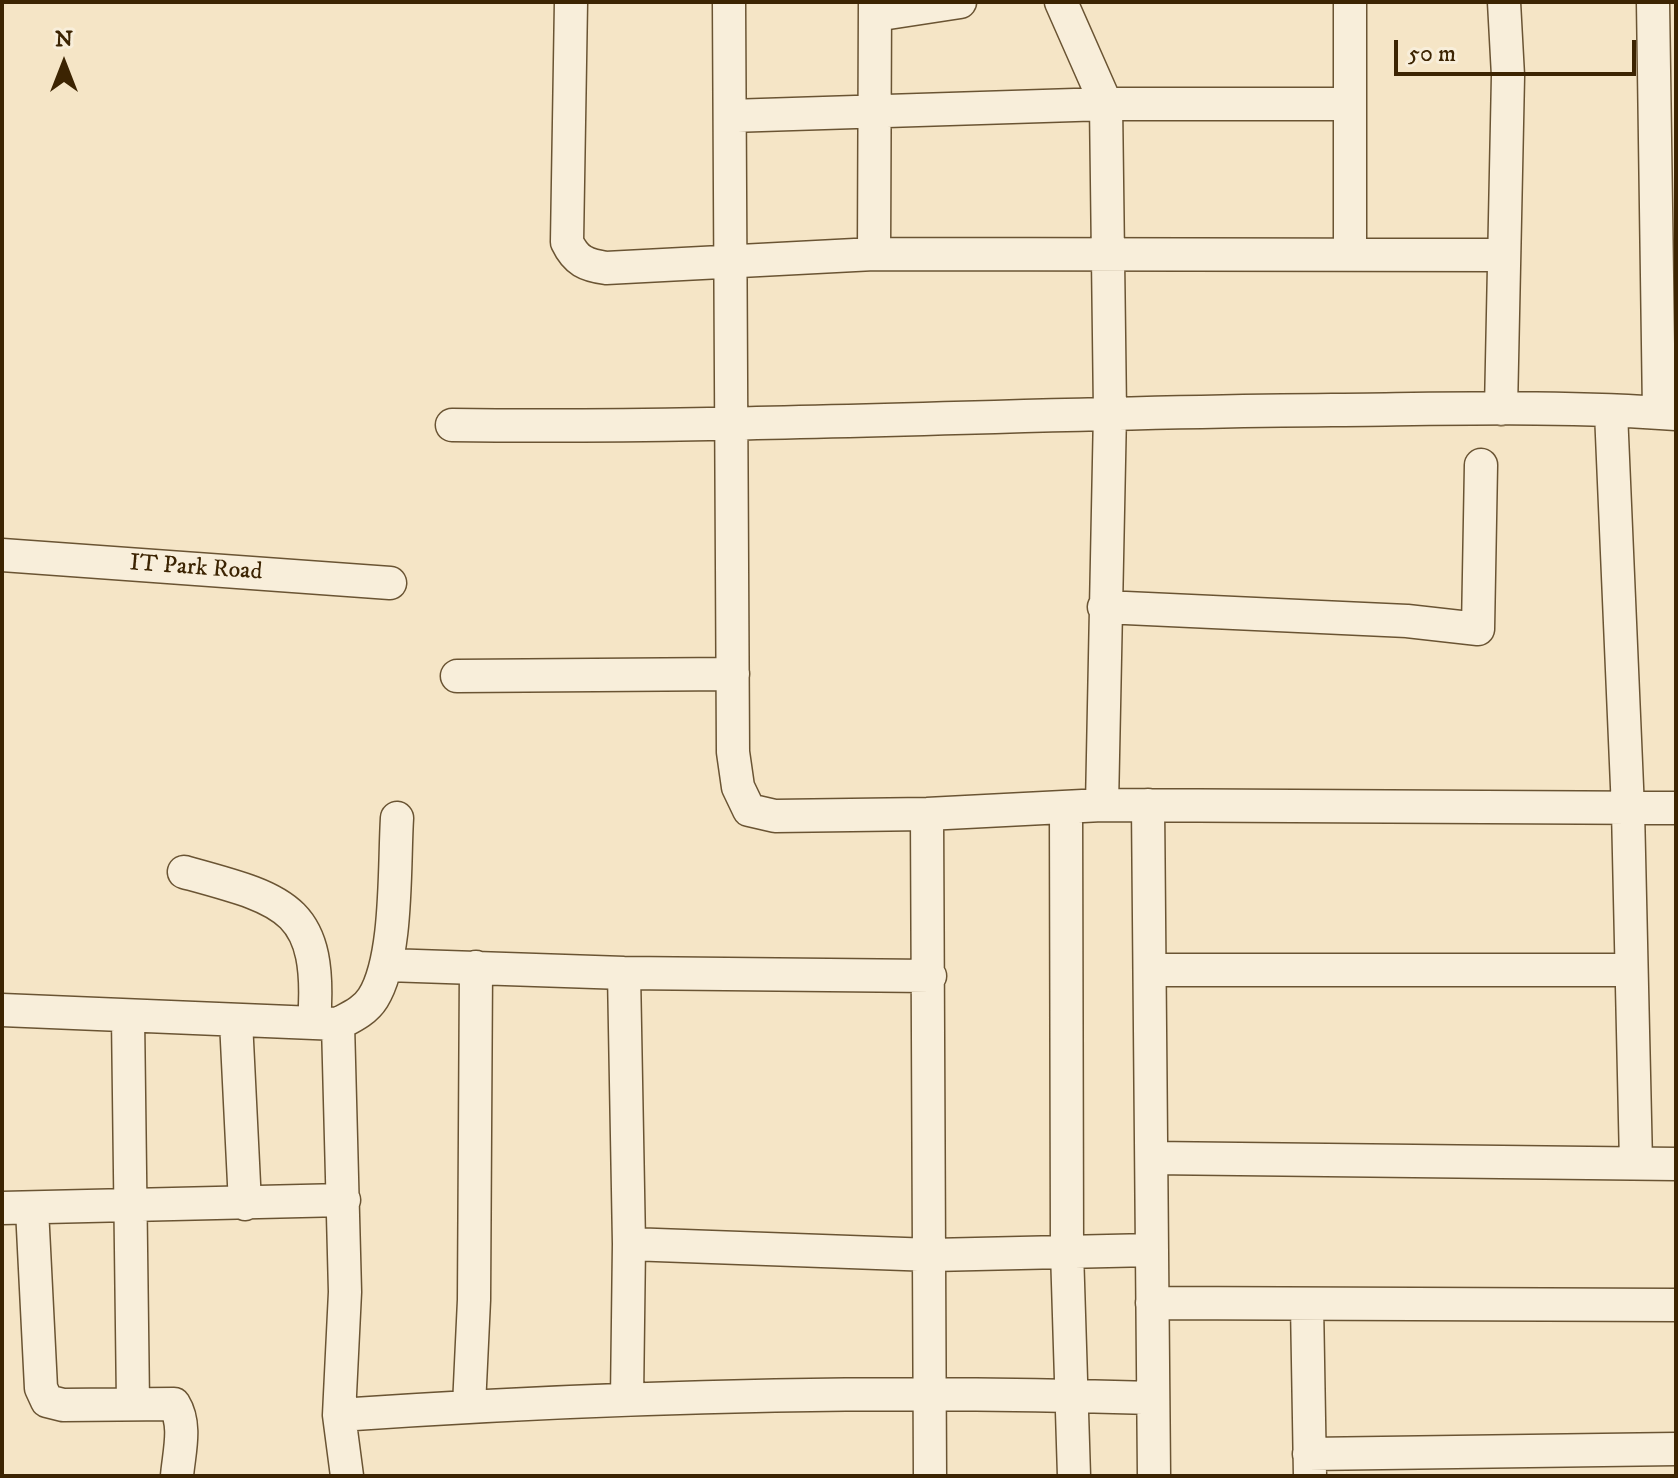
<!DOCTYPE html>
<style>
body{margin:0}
#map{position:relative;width:1678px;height:1478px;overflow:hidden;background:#f5e5c6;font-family:"IM FELL DW Pica",serif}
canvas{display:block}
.frame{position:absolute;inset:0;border:4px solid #3c2402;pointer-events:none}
.north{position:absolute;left:24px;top:24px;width:80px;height:80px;-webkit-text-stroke:6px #f8eeda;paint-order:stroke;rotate:0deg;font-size:22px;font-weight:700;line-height:32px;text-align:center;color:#3c2402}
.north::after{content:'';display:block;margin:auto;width:28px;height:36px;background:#3c2402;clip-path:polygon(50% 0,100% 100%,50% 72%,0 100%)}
.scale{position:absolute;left:1394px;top:40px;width:242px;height:36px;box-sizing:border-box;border:4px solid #3c2402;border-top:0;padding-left:10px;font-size:24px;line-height:28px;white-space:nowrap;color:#3c2402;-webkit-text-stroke:6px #f8eeda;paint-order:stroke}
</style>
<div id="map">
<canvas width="1678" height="1478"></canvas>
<div class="frame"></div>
<div class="north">N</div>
<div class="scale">50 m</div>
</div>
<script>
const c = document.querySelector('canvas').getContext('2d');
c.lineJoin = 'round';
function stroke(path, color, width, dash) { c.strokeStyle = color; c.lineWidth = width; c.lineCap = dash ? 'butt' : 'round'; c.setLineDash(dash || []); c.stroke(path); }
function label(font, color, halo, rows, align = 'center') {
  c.font = font + ' "IM FELL DW Pica",serif'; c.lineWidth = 6; c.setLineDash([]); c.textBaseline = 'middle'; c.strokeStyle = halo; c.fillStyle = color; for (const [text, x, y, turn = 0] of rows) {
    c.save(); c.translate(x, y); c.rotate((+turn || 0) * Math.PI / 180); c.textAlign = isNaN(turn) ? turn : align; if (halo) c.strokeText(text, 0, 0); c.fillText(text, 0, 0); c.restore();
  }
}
const minor = new Path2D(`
 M571 2 567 242C576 261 586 265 606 268L874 254 1502 255
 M729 2 733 752 738 787 749 810 775 816 927 814 1102 805 1676 808
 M1061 2 1106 104 1110 412 1102 805
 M1350 2V253
 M1653 2 1659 412
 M875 15 960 2
 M730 116 1106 104H1348
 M874 254 875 2
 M1501 409 1508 76 1504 2
 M1611 412 1628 810 1636 1163
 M452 425C746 429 1038 412 1332 410 1446 409 1562 405 1676 414
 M2 555 390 583
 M1104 607 1407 621 1478 629 1481 465
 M457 676 733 674
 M1148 805 1154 1476
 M1066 807 1067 1251 1074 1476
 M927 814 930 1476
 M184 872C286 900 323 907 314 1023
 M387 965 624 973 930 976
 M1150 970H1629
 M624 973 629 1244 627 1399
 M2 1010 338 1024C351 1017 365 1011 373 998 398 958 394 867 397 818
 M128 1017 133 1403
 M236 1021 245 1204
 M338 1024 345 1292 339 1415 347 1476
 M1152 1158 1676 1164
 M2 1208 344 1200
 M32 1209 41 1388 47 1401 63 1405 174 1404C187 1425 179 1452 177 1476
 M629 1244 932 1255 1152 1250
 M1152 1303 1676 1305
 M1307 1304 1310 1476
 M469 1406 474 1300 476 967
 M339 1415C610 1396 881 1389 1153 1398
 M1309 1454 1676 1449`);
stroke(minor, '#6a5433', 35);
stroke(minor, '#f8eeda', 32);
label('24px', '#3c2402', '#f8eeda', [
 ["IT Park Road",196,569,4]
]);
</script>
